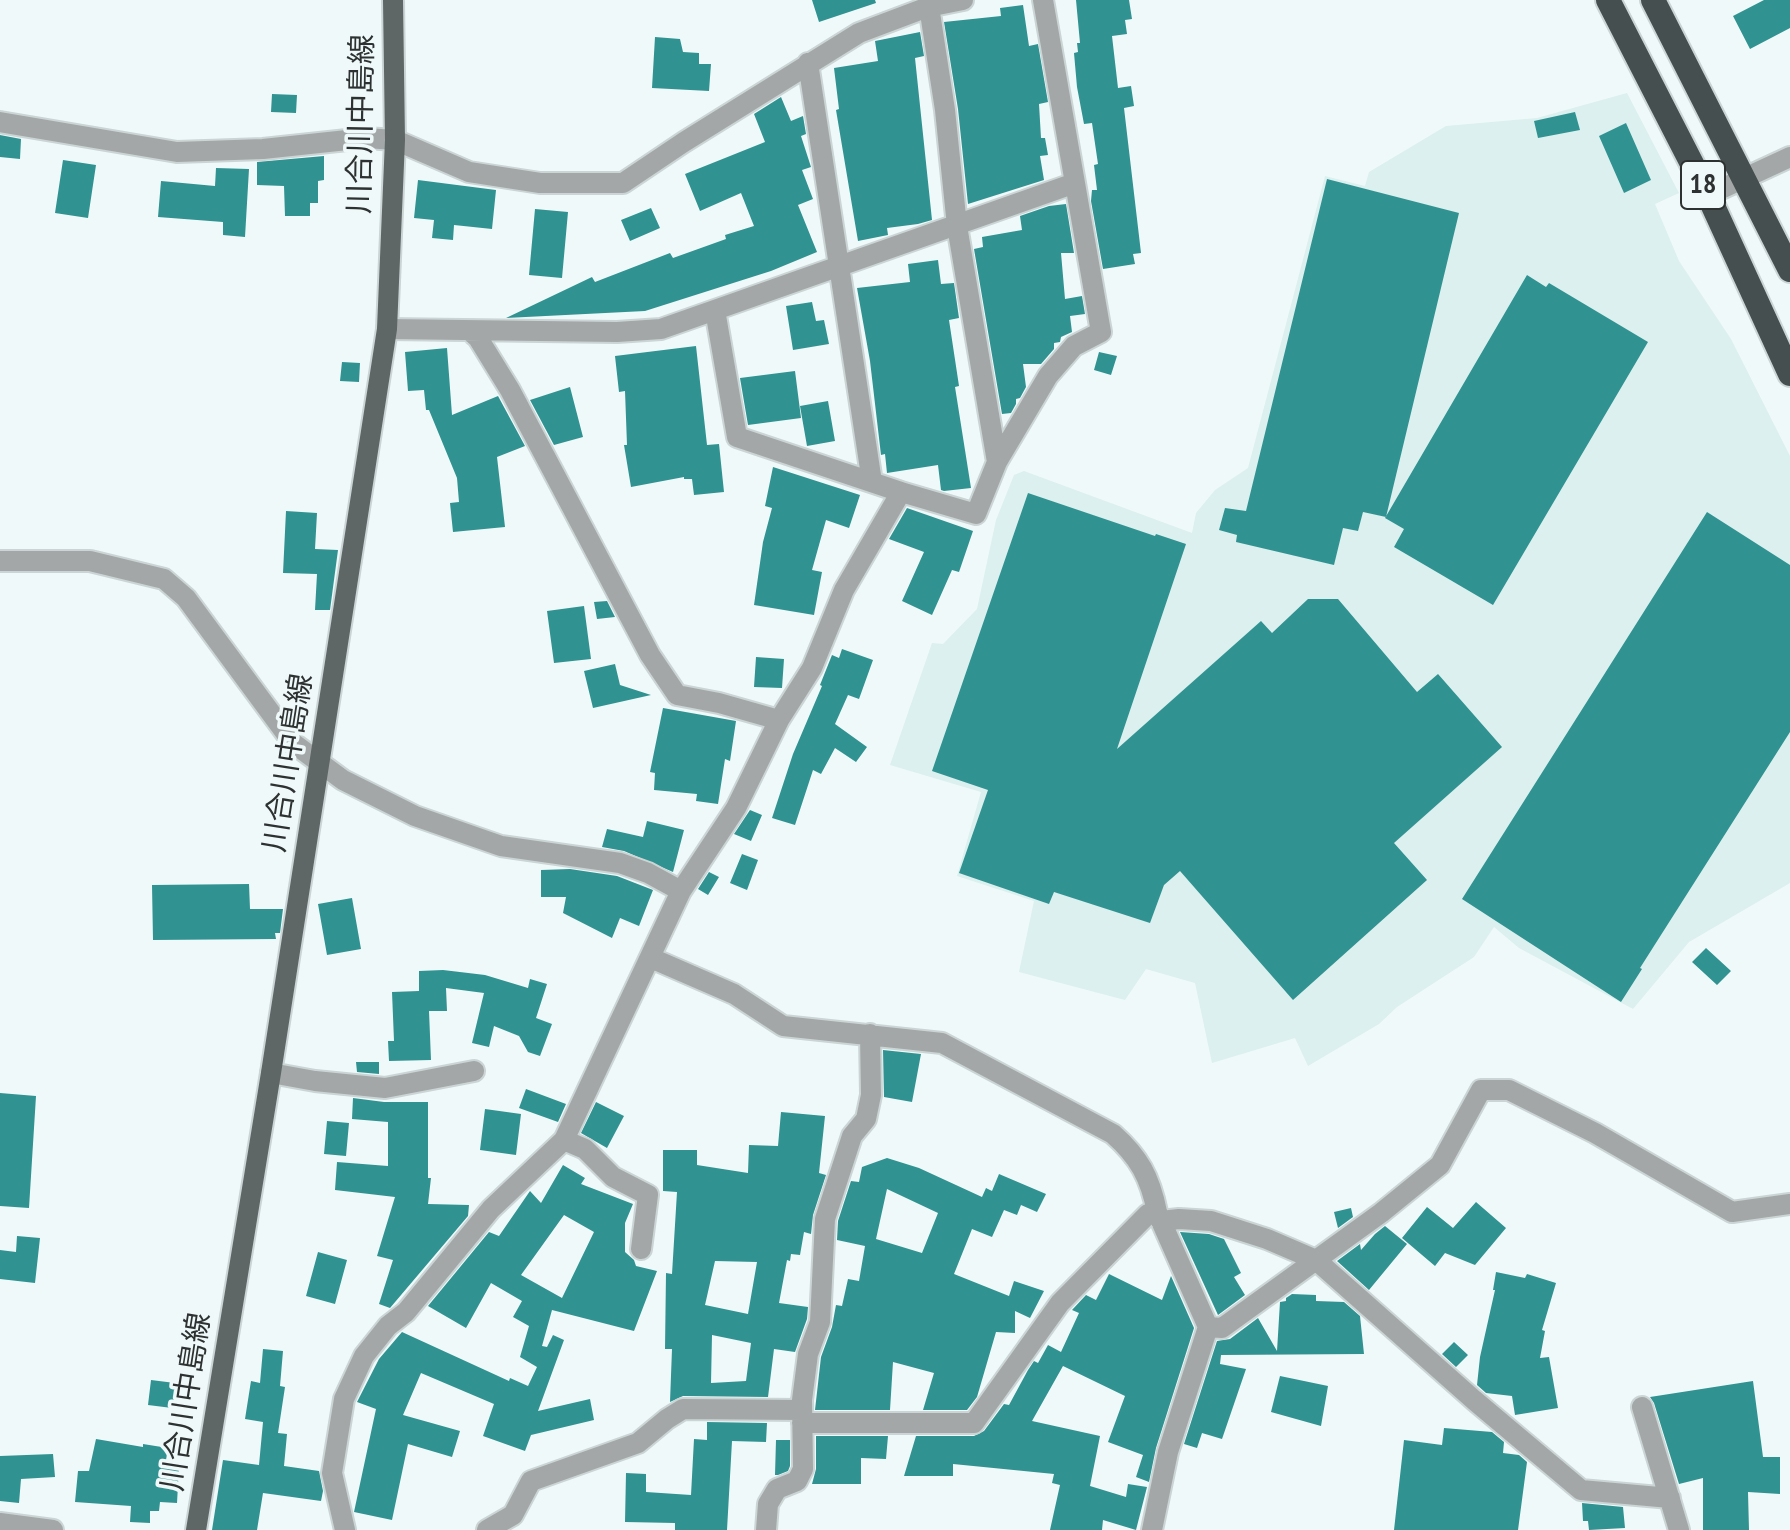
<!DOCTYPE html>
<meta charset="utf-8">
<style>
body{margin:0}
canvas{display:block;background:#eff9f9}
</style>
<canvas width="1790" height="1530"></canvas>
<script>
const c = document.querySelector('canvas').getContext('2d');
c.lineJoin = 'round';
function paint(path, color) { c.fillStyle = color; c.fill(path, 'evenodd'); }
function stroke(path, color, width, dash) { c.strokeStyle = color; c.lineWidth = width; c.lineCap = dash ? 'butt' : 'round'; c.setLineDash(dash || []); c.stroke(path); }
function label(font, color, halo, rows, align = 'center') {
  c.font = font + ' "PT Sans Narrow","Noto Sans JP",sans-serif'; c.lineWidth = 7; c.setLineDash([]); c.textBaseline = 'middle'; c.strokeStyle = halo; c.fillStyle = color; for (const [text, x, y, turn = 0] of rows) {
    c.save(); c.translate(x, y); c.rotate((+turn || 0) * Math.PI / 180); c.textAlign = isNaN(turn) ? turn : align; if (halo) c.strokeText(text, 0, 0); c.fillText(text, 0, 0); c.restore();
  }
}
paint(new Path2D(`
 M1627 93 1679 193 1655 204 1679 261 1731 339 1790 456V883L1689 942 1633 1009 1519 948 1494 927 1474 957 1397 1007 1379 1024 1308 1066 1295 1038 1212 1063 1195 983 1146 969 1125 1000 1019 972 1034 901 957 876 981 792 890 765 932 643 943 644 977 609 996 520 1014 475 1024 471 1192 533 1196 513 1215 490 1248 468 1325 176 1365 186 1369 172 1446 126 1537 118Z`), '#dbf0ef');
paint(new Path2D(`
 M812 0H875L876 3 819 22Z
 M1076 0H1129L1132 19 1125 20 1127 34 1112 36 1118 88 1131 86 1134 106 1124 108 1141 253 1133 254 1135 264 1103 269 1091 201 1092 190H1097L1094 165 1098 164 1092 123 1084 124 1077 87 1074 53 1078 52 1077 43H1080Z
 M1764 0H1790V28L1750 49 1733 16Z
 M1023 5 1029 46 1038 44 1048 102 1039 104 1041 138H1045L1048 155 1040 156 1044 180 968 204 958 109 944 22 1001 16 1000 8Z
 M920 32 924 56 915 58 932 220 918 224 887 228 888 235 858 241 836 110 839 109 834 68 878 61 875 41Z
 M655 37 680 39 683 52 699 53V64H711L709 91 652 88Z
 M272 94 297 95 296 113 271 112Z
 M781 97 791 121 803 116 806 134 801 136 811 167 802 170 813 199 798 205 817 252 771 271 645 311 506 318 592 277 595 282 670 253 673 258 726 239 725 235 754 226 741 193 700 211 685 174 765 142 754 114Z
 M1575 112 1580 130 1538 138 1534 121Z
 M1626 123 1651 180 1624 193 1599 136Z
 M0 135 21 139 20 159 0 157Z
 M324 156V180L318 181V203H310V216H285L284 186 257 185V162Z
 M63 160 96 165 88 218 55 213Z
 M216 168 249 169 245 237 223 235V222L158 217 161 181 215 186Z
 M1327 179 1459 213 1386 517 1363 512 1358 531 1343 528 1334 565 1236 542 1237 535 1219 530 1225 508 1246 511Z
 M418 180 496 190 492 229 454 225 453 240 432 238 434 220 414 218Z
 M1066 204 1074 253H1061L1065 299 1082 296 1085 314 1070 316 1072 332 1061 337 1060 342 1054 343V349L1041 364H1023L1026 387 1020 398 1016 399V404L1011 413 1002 414 974 249 983 247 982 237 1022 230 1020 216 1049 206Z
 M651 208 660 228 630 241 621 220Z
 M535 209 568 212 562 278 529 275Z
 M938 260 941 284 954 283 959 318 949 320 959 386 955 387 971 488 944 491 941 490 938 465 887 473 885 454 881 455 870 361 857 288 910 282 908 264Z
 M1527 275 1546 287 1549 283 1648 342 1493 605 1394 547 1404 529 1385 518Z
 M812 302 816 321 824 320 829 344 793 350 786 306Z
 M696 346 707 445 719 444 724 492 694 495 692 479H684V477L631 487 624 445H627L625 391 619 392 615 356Z
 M447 348 452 415 498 396 525 446 497 457 505 527 453 532 450 503 459 502 457 478 429 410H426L424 390 408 391 405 352Z
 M1099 352 1117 356 1111 375 1094 370Z
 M342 362 360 363 359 382 340 381Z
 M795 371 801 418 748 425 740 378Z
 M570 387 583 437 554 445 530 400Z
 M828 401 835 441 807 446 800 406Z
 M773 467 860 495 849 528 826 520 812 570 822 572 814 615 754 605 763 542 772 508 765 506Z
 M1028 493 1155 536 1156 534 1186 544 1117 749 1261 621 1272 633 1308 599H1338L1417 692 1438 674 1502 747 1394 843 1427 880 1293 1000 1180 871 1164 885 1150 923 1054 892 1049 904 959 873 988 790 932 771Z
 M907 508 973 531 959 572 952 570 932 615 902 601 924 552 889 539Z
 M286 511 317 513 315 549 338 550 330 610H315L317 574 283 573Z
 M1707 512 1790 565V732L1640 968 1642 969 1621 1002 1462 899Z
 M607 601 615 617 597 619 594 602Z
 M584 606 591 659 554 663 547 611Z
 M842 649 873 660 859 699 848 695 835 724 867 747 856 762 835 748 821 774 813 770 795 825 772 818 793 754 822 686 820 685 832 655 839 658Z
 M756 657 784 659 782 688 754 687Z
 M615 664 620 685 651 695 593 708 584 671Z
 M663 708 736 721 730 761 725 759 718 804 696 801 697 794 654 790 655 773 650 772Z
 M750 810 762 815 751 841 734 834Z
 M647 821 684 830 673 872 624 851 602 847 607 829 643 837Z
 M742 854 758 860 747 890 730 883Z
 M570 869 617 876 653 890 639 926 620 918 612 938 563 913 566 897H541V870Z
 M709 872 719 877 708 895 698 889Z
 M249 884 250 909H283L280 933H275L276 939 153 940 152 885Z
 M352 898 361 949 327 955 318 904Z
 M1706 948 1731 971 1717 985 1692 962Z
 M443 970 485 975 528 988 530 979 547 984 536 1018 552 1024 540 1056 528 1052 519 1036 494 1026 489 1047 472 1043 484 993 446 988 447 1011H429L431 1060 389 1061 388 1041H394L392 992 419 991V971Z
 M883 1050 921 1054 912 1102 884 1097Z
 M356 1062H379V1074L357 1072Z
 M526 1089 566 1104 558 1122 519 1108Z
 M0 1093 36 1096 29 1208 0 1206Z
 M353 1098 384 1102H428V1178H431L428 1204 469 1205 468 1216 390 1308 379 1304 393 1260 377 1256 395 1197 335 1190 337 1162 388 1166V1122L352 1119Z
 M596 1102 624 1116 607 1148 581 1133Z
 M485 1109 521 1114 516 1155 480 1150Z
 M781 1112 825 1116 819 1173 826 1175 813 1215 811 1234 804 1232 800 1255 791 1254 790 1261 787 1260 779 1303 808 1307 807 1319 795 1352 774 1349 768 1397 683 1396 670 1402 672 1349H665L666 1273 672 1274 677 1192 663 1191V1150H697V1165L748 1173 749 1145 778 1146ZM715 1261 757 1262 748 1314 705 1305ZM712 1335 751 1343 746 1381 711 1383Z
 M327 1121 349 1123 346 1156 324 1154Z
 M887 1158 919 1168 982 1197 986 1188 992 1191 999 1174 1046 1194 1037 1212 1021 1205 1017 1215 1004 1210 992 1237 972 1229 954 1274 1009 1296 1014 1281 1044 1291 1030 1318 1015 1311V1333L996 1332 977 1397 967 1410H923L934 1373 893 1362 890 1410H815L821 1357 832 1327 836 1305 842 1306 848 1279 859 1281 865 1246 837 1240 838 1221 851 1181 859 1182 862 1167ZM887 1189 938 1213 922 1253 876 1239Z
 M563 1165 585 1178 581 1184 633 1204 625 1223V1252L634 1260 636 1266 657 1271 634 1331 552 1310 542 1346 547 1347 553 1335 564 1340 538 1411 590 1399 594 1420 531 1435 525 1451 483 1436 494 1404 421 1373 403 1415 460 1431 452 1457 408 1444 392 1520 354 1512 376 1409 357 1402 379 1359 402 1332 509 1381 510 1378 528 1386 537 1367 520 1357 529 1326 513 1317 522 1301 491 1283 466 1328 428 1306 489 1232 499 1236 530 1191 541 1203ZM564 1215 594 1232 562 1298 521 1275Z
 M1476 1202 1506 1228 1475 1265 1445 1253 1435 1266 1402 1238 1427 1207 1453 1228Z
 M1351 1208 1353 1217 1338 1228 1334 1212Z
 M1385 1226 1407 1244 1369 1290 1337 1261 1360 1244 1361 1250 1375 1234Z
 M1180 1232 1209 1234 1224 1239 1241 1273 1234 1277 1245 1295 1218 1315Z
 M17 1236 40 1238 35 1283 0 1279V1250L16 1252Z
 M318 1252 347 1260 335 1304 306 1296Z
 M1496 1272 1525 1278 1527 1274 1556 1283 1542 1330 1545 1331 1540 1358 1549 1357 1558 1408 1515 1415 1512 1396 1486 1393 1477 1385 1480 1357 1495 1290H1493Z
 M1109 1274 1162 1300 1171 1276 1194 1328 1156 1448 1149 1482 1136 1477 1143 1455 1108 1442 1125 1396 1063 1366 1032 1421 1100 1436 1090 1486 1126 1497 1128 1484 1147 1487 1136 1530 1103 1520 1102 1530H1050L1060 1485 1052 1483 1054 1474 953 1464V1476H904L916 1436H974L984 1431 1004 1404 1009 1405 1028 1370 1034 1361 1038 1363 1048 1345 1061 1352 1079 1313 1072 1310 1086 1295 1096 1300Z
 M1292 1294 1316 1295V1301L1344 1302 1360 1316 1364 1354 1221 1355 1220 1364 1246 1369 1222 1439 1202 1433 1197 1448 1184 1444 1217 1341 1230 1339 1258 1318 1277 1351 1280 1302 1286 1301V1298Z
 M1454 1342 1468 1355 1456 1367 1442 1354Z
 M263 1349 283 1351 280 1386 285 1387 278 1433 287 1434 284 1466 319 1471 323 1491 321 1501 263 1493 257 1530H212L223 1460 259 1465 263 1422 245 1419 251 1381 260 1383Z
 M1280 1376 1328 1386 1321 1426 1271 1412Z
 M151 1380 183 1384 180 1409 148 1405Z
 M1753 1381 1763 1457H1780V1494L1748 1492 1749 1530H1703V1478L1679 1484 1654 1403 1650 1397Z
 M707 1422 767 1423 766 1442 732 1441 727 1530H675V1523L625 1522 626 1473 646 1474V1492L691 1495 694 1439 707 1440Z
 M1444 1428 1492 1432 1504 1442 1503 1453 1519 1455 1527 1462 1518 1530H1394L1404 1440 1442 1445Z
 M816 1436H888L886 1459 861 1458V1484H812L816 1469Z
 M96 1439 143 1447V1444L168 1448 165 1466 179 1467 177 1503 160 1502 159 1511H150V1523L130 1522 131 1506 75 1502 78 1471H89Z
 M776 1440H790V1466L788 1471 778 1475H775Z
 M53 1454 55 1477 21 1479 19 1503 0 1501V1456Z
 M1582 1503 1623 1507 1625 1528 1589 1530 1588 1521H1583Z`), '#309391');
const minor = new Path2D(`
 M928 0 945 110 957 226 997 462
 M808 63 872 482
 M0 122 177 152 263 149 366 138 395 140 469 172 540 183H623L684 142 859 33 928 7 963 0
 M1708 195 1790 157
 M715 310 737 437 901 492 976 514 997 462 1048 376 1074 346 1101 332 1043 0
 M387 329 617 332 661 329 1075 183
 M470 331 478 338 510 390 650 655 677 695 719 703 779 720
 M0 561H90L164 579 186 598 293 743 343 780 415 816 501 846 620 863 648 873 681 891
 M651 958 734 994 783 1026 942 1043 1113 1134C1139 1157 1150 1177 1157 1212
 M271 1073 315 1081 385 1088 474 1071
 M564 1140 585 1149 613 1177 648 1195 641 1249
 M1161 1221 1179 1219 1211 1221 1267 1239 1316 1260 1381 1213 1440 1165 1481 1090H1509L1595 1133 1732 1212 1790 1204
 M1208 1327 1222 1328 1316 1260 1474 1400 1581 1490 1670 1498
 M1642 1407 1679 1530
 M802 1423H974L1060 1303 1148 1214 1157 1212 1208 1327 1168 1452 1152 1530
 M0 1523 53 1530
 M345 1530 332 1473 344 1399 364 1356 388 1326 406 1312 491 1209 564 1140 681 891 736 808 779 720 812 668 844 590 901 492
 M487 1530 513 1515 531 1481 638 1443 667 1419 683 1409 802 1410
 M766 1530 768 1504 777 1489 797 1481 803 1469 802 1400 808 1354 820 1322 825 1219 852 1136 866 1119 871 1095 870 1034`);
const major = new Path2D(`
 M196 1530 271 1073 387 329 395 140 393 0`);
const highway = new Path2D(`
 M1608 0 1708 195 1790 374
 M1653 0 1790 270`);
stroke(minor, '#ccd5d5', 24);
stroke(major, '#ccd5d5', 24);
stroke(highway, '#ccd5d5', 28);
stroke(minor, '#a3a7a7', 20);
stroke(major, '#5e6666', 20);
stroke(highway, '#464f4f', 24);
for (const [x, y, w] of [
 [1703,185,44]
]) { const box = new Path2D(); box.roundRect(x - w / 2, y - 24, w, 48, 6); c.fillStyle = '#eff9f9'; c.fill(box); stroke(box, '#2d3131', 2); }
label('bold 28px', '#2d3131', null, [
 ["18",1703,185]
]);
label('30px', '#2d3131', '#eff9f9', [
 ["川合川中島線",362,124,-89],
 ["川合川中島線",289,763,-81],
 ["川合川中島線",187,1402,-81]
]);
</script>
